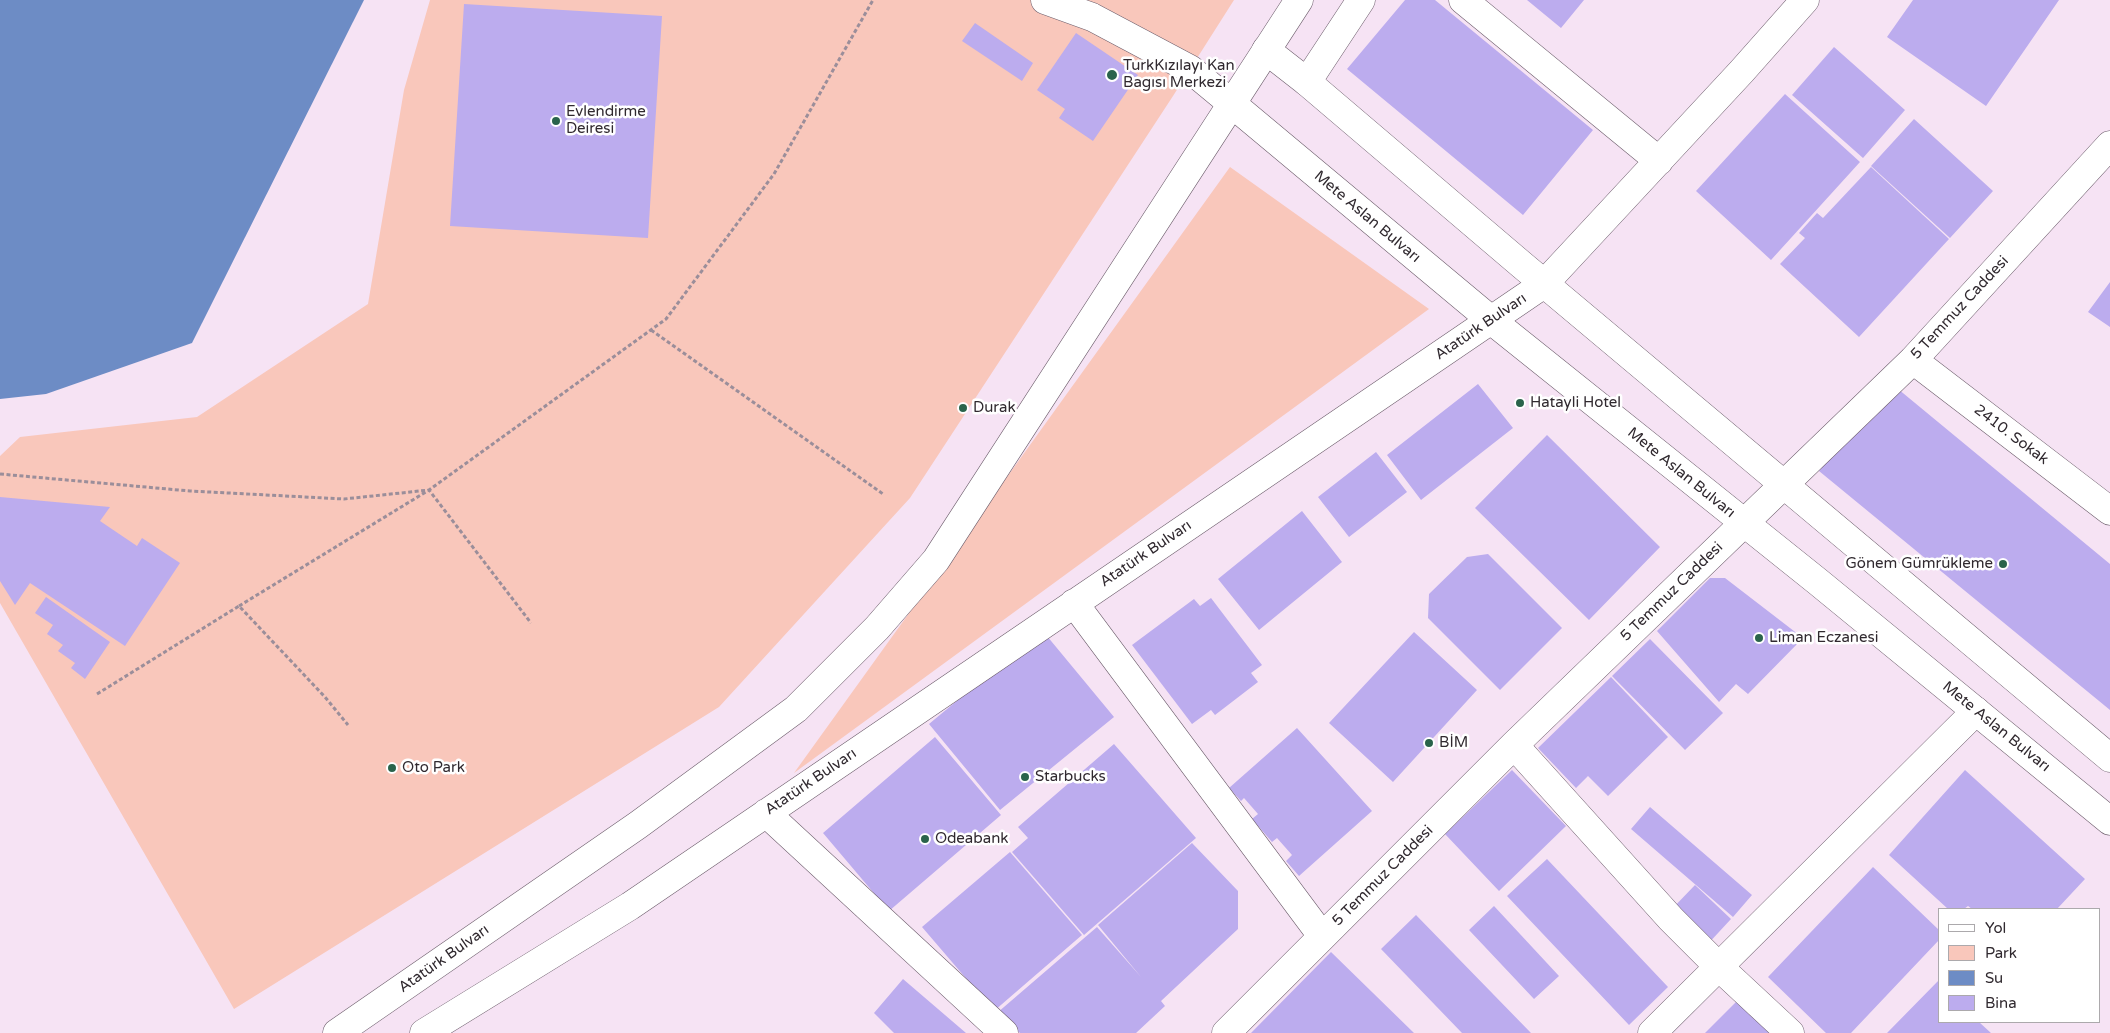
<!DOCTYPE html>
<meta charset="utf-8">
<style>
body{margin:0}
#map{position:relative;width:2110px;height:1033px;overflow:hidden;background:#f6e3f4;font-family:"Varela Round",sans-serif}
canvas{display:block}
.legend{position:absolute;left:1938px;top:908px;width:162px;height:115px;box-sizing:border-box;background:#fff;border:1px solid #aca9ac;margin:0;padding:6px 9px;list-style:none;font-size:15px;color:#30292f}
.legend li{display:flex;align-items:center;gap:10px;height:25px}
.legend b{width:25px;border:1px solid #aca9ac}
</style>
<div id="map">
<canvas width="2110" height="1033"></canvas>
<ul class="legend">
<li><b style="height:6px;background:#fff"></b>Yol</li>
<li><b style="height:14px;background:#f9c7bb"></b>Park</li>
<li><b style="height:14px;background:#6d8cc5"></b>Su</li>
<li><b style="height:14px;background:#bcacee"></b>Bina</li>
</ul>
</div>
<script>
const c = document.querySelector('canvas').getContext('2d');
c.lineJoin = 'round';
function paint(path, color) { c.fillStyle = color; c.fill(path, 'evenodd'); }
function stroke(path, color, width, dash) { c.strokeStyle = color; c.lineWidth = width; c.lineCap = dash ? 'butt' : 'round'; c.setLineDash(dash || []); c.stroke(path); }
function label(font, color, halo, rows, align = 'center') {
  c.font = font + ' "Varela Round",sans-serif'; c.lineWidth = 5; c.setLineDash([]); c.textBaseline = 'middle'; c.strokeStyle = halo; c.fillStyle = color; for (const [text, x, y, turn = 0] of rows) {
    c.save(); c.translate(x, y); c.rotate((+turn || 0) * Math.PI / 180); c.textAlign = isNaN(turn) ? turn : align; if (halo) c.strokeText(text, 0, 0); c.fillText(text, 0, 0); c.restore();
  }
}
paint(new Path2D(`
 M430 0H1234L1173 96 910 498 719 707 234 1009 0 603V456L20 437 197 417 368 304 404 90Z
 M1230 167 1429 309 794 773Z`), '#f9c7bb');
paint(new Path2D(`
 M0 0H364L192 343 46 394 0 399Z`), '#6d8cc5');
paint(new Path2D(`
 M1405 0H1435L1593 130 1523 215 1347 69Z
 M1527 0H1584L1561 28Z
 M1913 0H2059L1986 106 1887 37Z
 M464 4 662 16 648 238 450 226Z
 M975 23 1033 63 1022 81 962 41Z
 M1076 33 1138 75 1093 141 1059 118 1065 109 1037 90Z
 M1834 47 1905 110 1863 158 1792 95Z
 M1785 94 1860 162 1771 260 1696 191Z
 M1914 119 1993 191 1950 238 1871 166Z
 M1871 167 1949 239 1859 337 1780 264 1805 238 1799 233 1817 213 1823 218Z
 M2110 282V327L2088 312Z
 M1478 384 1513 428 1421 500 1387 455Z
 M1892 384 2110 564V710L1819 471Z
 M1547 435 1660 547 1589 620 1475 508Z
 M1376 452 1407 492 1349 537 1318 497Z
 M0 497 110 507 100 521 137 546 142 538 180 563 125 646 30 583 15 605 0 581Z
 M1302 511 1342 562 1259 630 1218 579Z
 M1488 554 1562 628 1500 690 1428 618 1429 594 1467 557Z
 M1710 578H1725L1803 638 1748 694 1736 684 1719 702 1657 631Z
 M46 597 110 642 85 679 71 668 75 663 58 651 63 645 47 634 53 625 35 613Z
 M1211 598 1262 665 1251 673 1258 682 1215 715 1211 710 1192 724 1132 645 1194 599 1200 606Z
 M1042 630 1114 717 1000 810 929 724Z
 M1414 632 1477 690 1393 782 1329 723Z
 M1650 639 1723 713 1685 750 1612 676Z
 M1611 677 1668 737 1608 796 1588 776 1576 788 1538 748Z
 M1297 728 1372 811 1299 876 1286 861 1292 855 1277 838 1272 842 1252 819 1258 814 1244 798 1241 801 1229 788Z
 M935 737 1001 815 889 911 823 833Z
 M1114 744 1196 838 1084 935 1012 852 1028 838 1018 827Z
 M1512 770 1566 826 1499 891 1445 834Z
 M1965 770 2085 879 2057 909H1972L1968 906 1964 909H1948L1889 855Z
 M1650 807 1752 895 1733 917 1631 829Z
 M1192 843 1238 891V929L1161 1001 1165 1006 1136 1033H1020L999 1015 997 1013 1097 927 1141 977 1098 925Z
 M1010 852 1082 935 994 1011 922 927Z
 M1547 859 1668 987 1629 1025 1507 896Z
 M1873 867 1939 930V940L1851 1033H1826L1768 977Z
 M1695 885 1731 919 1706 946 1670 911Z
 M1494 906 1559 976 1534 999 1469 930Z
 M1416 915 1531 1033H1462L1381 949Z
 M1331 952 1414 1033H1251Z
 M903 979 966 1033H894L874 1013Z
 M1939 980V1022H1979L1991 1033H1887Z
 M1737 1001 1770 1033H1705Z`), '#bcacee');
const minor = new Path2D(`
 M1045 0 1092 17 1190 69 1231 103
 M1463 0 1659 161
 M1307 82 1361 0
 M1913 360 2110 511
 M1074 603 1322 936
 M1514 745 1671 919 1719 967 1790 1033
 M766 813 1004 1033
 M337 1033 638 825 796 709 877 628 936 560 1299 0
 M424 1033 630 906 1544 284 1742 71 1805 0
 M1226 1033 1514 745 1913 360 2110 145
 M1652 1033 1976 711`);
const major = new Path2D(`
 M1266 50 1307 82 1522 265 2110 758
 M1231 103 1491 320 1817 581 2110 821`);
stroke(minor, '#6c5d6b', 29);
stroke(major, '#6c5d6b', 29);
stroke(new Path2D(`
 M651 330 883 494
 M0 474 190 491 344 499 429 490 666 319 774 174 873 0
 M239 606 429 490 531 623
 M97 694 239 606 325 697 348 725`), '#9b8e9a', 3, [4, 2.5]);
stroke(minor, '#fff', 28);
stroke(major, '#fff', 28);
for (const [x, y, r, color] of [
 [1112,75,6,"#2a634b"],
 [556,121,5,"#2a634b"],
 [1520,403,5,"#2a634b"],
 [963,408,5,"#2a634b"],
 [2003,564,5,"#2a634b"],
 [1759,638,5,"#2a634b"],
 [1429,743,5,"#2a634b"],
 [392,768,5,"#2a634b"],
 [1025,777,5,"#2a634b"],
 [925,839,5,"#2a634b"]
]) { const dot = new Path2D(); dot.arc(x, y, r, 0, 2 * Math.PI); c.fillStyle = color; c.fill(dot); stroke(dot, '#fff', 2); }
label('15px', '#30292f', '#fff', [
 ["TurkKızılayı Kan",1123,66],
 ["Bagısı Merkezi",1123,83],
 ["Evlendirme",566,112],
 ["Deiresi",566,129],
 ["Hatayli Hotel",1530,403],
 ["Durak",973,408],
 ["Gönem Gümrükleme",1993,564,"right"],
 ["Liman Eczanesi",1769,638],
 ["BİM",1439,743],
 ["Oto Park",402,768],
 ["Starbucks",1035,777],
 ["Odeabank",935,839]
], 'left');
label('15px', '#30292f', '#fff', [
 ["Mete Aslan Bulvarı",1367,217,40],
 ["5 Temmuz Caddesi",1960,308,-47],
 ["Atatürk Bulvarı",1481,327,-34],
 ["2410. Sokak",2011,435,37],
 ["Mete Aslan Bulvarı",1681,473,39],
 ["Atatürk Bulvarı",1146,554,-34],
 ["5 Temmuz Caddesi",1672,592,-44],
 ["Mete Aslan Bulvarı",1996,727,39],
 ["Atatürk Bulvarı",811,782,-34],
 ["5 Temmuz Caddesi",1383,876,-45],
 ["Atatürk Bulvarı",444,959,-35]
]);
</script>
